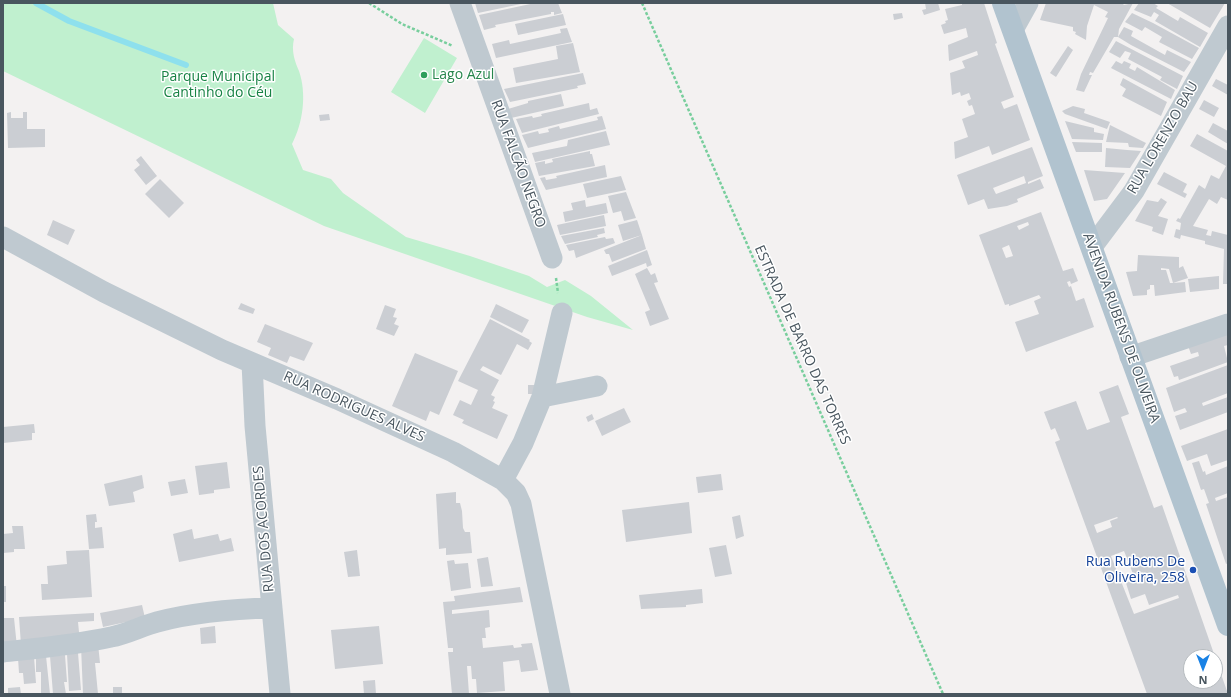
<!DOCTYPE html>
<meta charset="utf-8">
<style>
body{margin:0}
#map{position:relative;width:1231px;height:697px;overflow:hidden;background:#f3f1f1;font-family:"Open Sans",sans-serif}
canvas{display:block}
.frame{position:absolute;inset:0;border:4px solid #49565f;pointer-events:none}
.north{position:absolute;left:1183px;top:649px;width:40px;height:40px;box-sizing:border-box;background:#fff;border:1px solid #b6bbbf;border-radius:50%;rotate:180deg;font-size:11px;font-weight:700;line-height:16px;text-align:center;color:#49565f}
.north::after{content:'';display:block;margin:auto;width:14px;height:18px;background:#1982e5;clip-path:polygon(50% 0,100% 100%,50% 72%,0 100%)}
</style>
<div id="map">
<canvas width="1231" height="697"></canvas>
<div class="frame"></div>
<div class="north">N</div>
</div>
<script>
const c = document.querySelector('canvas').getContext('2d');
c.lineJoin = 'round';
function paint(path, color) { c.fillStyle = color; c.fill(path, 'evenodd'); }
function stroke(path, color, width, dash) { c.strokeStyle = color; c.lineWidth = width; c.lineCap = dash ? 'butt' : 'round'; c.setLineDash(dash || []); c.stroke(path); }
function label(font, color, halo, rows, align = 'center') {
  c.font = font + ' "Open Sans",sans-serif'; c.lineWidth = 3; c.setLineDash([]); c.textBaseline = 'middle'; c.strokeStyle = halo; c.fillStyle = color; for (const [text, x, y, turn = 0] of rows) {
    c.save(); c.translate(x, y); c.rotate((+turn || 0) * Math.PI / 180); c.textAlign = isNaN(turn) ? turn : align; if (halo) c.strokeText(text, 0, 0); c.fillText(text, 0, 0); c.restore();
  }
}
paint(new Path2D(`
 M3 3H273L278 25 294 39C291 51 295 62 299 71 307 94 303 123 292 144L303 170 331 179 343 193 406 237 470 256 529 276 547 287 565 280 591 296 633 330 587 317 324 226 3 71Z
 M424 38 457 58 425 113 391 92Z`), '#c0f0cf');
stroke(new Path2D(`
 M36 3 69 21 186 65`), '#8ee0ed', 6);
paint(new Path2D(`
 M475 3H521V4L478 13Z
 M535 3H558L562 13 554 15V12H551V14L495 25 496 27 484 30 479 15Z
 M925 3H938L940 10 924 15 922 10 926 9Z
 M962 3H984L997 43 995 44 1014 97 1001 102 1004 109 1017 104 1030 140 992 155 989 146 955 159 954 142 968 137 962 119 975 114 972 105 969 106 967 101 971 99 969 93 961 96 960 92 952 95 950 73 965 68 962 61 978 55 977 51 949 61 948 45 968 37 966 28 944 34 941 25 946 23 945 21 948 20 945 9 962 5Z
 M1046 3H1122L1124 5 1133 3 1119 29 1118 37H1114L1093 73 1090 72 1089 75H1092L1084 92 1076 90 1081 74 1108 18 1105 17 1108 12 1094 5 1087 26 1086 40 1075 34 1076 32 1073 31V27L1040 20Z
 M1139 3H1153L1158 6 1156 8 1178 21 1180 17 1208 33 1200 47 1155 21 1159 15 1154 12 1151 17 1134 10Z
 M1167 3H1225L1210 28Z
 M902 13 903 18 894 20 893 14Z
 M1132 13 1153 23 1199 48 1192 59 1159 42 1162 37 1145 27 1142 31 1125 22Z
 M563 14 566 25 518 35 515 24Z
 M1124 27 1133 31 1131 36 1165 55 1167 50 1191 62 1184 72 1131 45 1118 37Z
 M567 28 572 42 496 58 492 44 509 40 510 44 561 33 560 29Z
 M1116 41 1183 76 1177 89 1160 80 1162 77 1128 59 1131 53 1125 51 1120 58 1109 52Z
 M573 43 580 72 516 83 513 68 558 59 556 46Z
 M1068 46 1073 50 1056 77 1050 73Z
 M1116 61 1122 64 1124 61 1131 64 1129 68 1135 71 1137 67 1175 90 1171 99 1111 68Z
 M583 73 586 84 577 86 578 88 510 102 504 89Z
 M1123 78 1167 102 1161 116 1122 96 1126 89 1120 85Z
 M1216 79 1228 85V95L1212 86Z
 M561 94 564 106 511 118 508 109 528 103V101Z
 M1204 100 1219 108 1214 117 1199 109Z
 M589 103 590 110 597 108 599 114 522 133 516 119 532 116 533 118 542 116 541 114Z
 M1073 106 1085 109 1084 113 1110 122 1107 129 1065 114 1062 111Z
 M11 112V118H23V112H27V129H45V147L8 148 7 113Z
 M329 114 330 120 320 121 319 115Z
 M602 116 606 129 528 148 522 135 538 131 539 134 549 132 548 129 559 126 560 129 598 120 597 117Z
 M1065 121 1094 128V132L1104 134 1103 140 1072 139Z
 M1213 123 1228 131V144L1208 132Z
 M1110 125 1146 143 1143 148 1129 147 1128 143 1106 142Z
 M606 131 610 145 535 162 532 153 567 146 568 140Z
 M1197 134 1228 151V200L1221 197 1217 204 1209 199 1193 226 1208 230 1206 235 1211 236 1212 231 1228 235V284H1223L1224 249 1205 244V241L1181 235 1180 239 1174 237 1176 229 1180 230 1181 223 1176 221 1178 218 1180 219 1199 185 1205 189 1211 175 1219 179 1226 166 1190 146Z
 M1072 142 1102 143V152H1076Z
 M1032 147 1043 176 1028 182V184L1040 179 1044 188 1017 199 1018 202 1007 206 988 209 984 199 968 205 957 175ZM1024 176 1026 183 996 194 993 188Z
 M1106 148 1127 150 1141 151 1130 168 1105 167Z
 M590 151V154H592L595 166 539 176 535 163 545 161V164L553 162 552 159Z
 M141 156 157 176 146 185 134 170 140 165 136 160Z
 M605 165 607 177 546 190 540 178 545 177 546 180 557 178 556 176Z
 M1084 170 1125 173 1107 199 1094 201Z
 M1164 172 1187 184 1183 192 1187 194 1185 198 1157 184Z
 M621 176 626 190 587 198 583 184Z
 M160 179 184 203 169 218 145 194Z
 M626 192 636 218 624 221 621 211 613 213 608 196Z
 M1161 198 1167 202 1158 216 1168 219 1163 235 1152 231 1153 227 1135 221 1147 200 1158 202Z
 M585 200 586 207 606 203 608 213 565 222 563 212 573 210 571 203Z
 M1041 212 1063 271 1073 268 1078 281 1071 284 1070 281 1067 282 1069 287 1071 286 1076 301 1084 298 1094 327 1026 352 1015 322 1039 314 1034 301 1041 298 1039 295 1009 306V304L1005 305 979 235ZM1028 222 1029 225 1019 230 1017 226ZM1009 245 1013 256 1006 258 1002 248Z
 M604 215 606 226 560 235 557 225Z
 M53 220 75 230 68 245 47 235Z
 M637 220 642 235 623 241 618 225Z
 M604 228 605 233 597 235 598 237 565 244 561 236Z
 M642 235 646 249 612 262 609 254H606L604 250Z
 M605 237 606 239 613 238 615 243 576 258 574 250 569 251 566 245Z
 M647 250 652 265 647 267 646 263 612 276 608 266Z
 M1138 255 1179 257V268L1183 266 1188 278 1173 283 1185 282 1186 292 1155 296 1154 285H1150V289L1147 290V295L1133 296 1126 272 1137 271ZM1161 268 1169 269 1173 283H1170L1166 270H1161Z
 M647 268 651 275 655 273 658 282 654 283 669 319 650 326 645 312 650 310 635 274Z
 M1219 276V289L1190 292 1188 279Z
 M241 303 255 309 253 314 238 309Z
 M496 304 529 320 522 333 490 317Z
 M385 305 396 309 393 317 397 318 394 324 399 326 394 336 376 329Z
 M490 319 530 340 529 341 532 343 528 350 517 344 501 375 483 366 480 370 499 380 491 395 495 397 493 401 495 402 492 408 508 415 497 439 462 423 464 420 453 415 460 400 471 405 478 390 458 381Z
 M265 324 313 343 304 361 290 356 287 363 268 355 271 348 257 342Z
 M1228 328V345L1224 346 1228 362 1179 380 1178 376 1174 377 1170 366 1199 356 1198 352 1191 354 1187 343Z
 M415 353 458 371 439 415 430 411 426 421 392 406Z
 M1228 365V393L1202 403 1203 406 1228 397V412L1180 430 1175 416 1187 412 1185 408 1174 412 1166 388Z
 M528 385H541L537 394H528Z
 M1118 385 1129 414 1121 417 1154 508 1162 505 1228 694H1147L1055 442 1060 440 1055 428 1051 430 1044 412 1076 401 1087 430 1110 422 1099 392ZM1117 517 1118 518 1110 521 1112 527 1097 533 1094 525ZM1124 551 1135 579 1126 583 1131 599 1145 594 1149 605 1178 595 1179 598 1134 614 1111 556ZM1191 657H1215V681H1191Z
 M624 408 631 422 602 436 595 421Z
 M592 414 594 419 588 422 586 417Z
 M34 424 35 433H32V440L3 443V427Z
 M1228 429V460L1211 466 1207 454 1187 461 1181 446Z
 M1199 461 1203 472 1205 471 1206 475 1228 466V493L1215 498 1216 501 1228 497V563L1226 564 1206 504 1209 503 1204 489 1201 490 1192 463Z
 M227 462 230 488 214 490V493L199 495 195 466Z
 M721 474 723 490 698 493 696 477Z
 M142 475 144 488 133 492 135 502 109 506 104 484Z
 M185 479 188 493 171 496 168 482Z
 M456 492V503H460L462 511 463 528 465 532H470L472 553 446 555V548L439 549 436 494Z
 M689 502 692 533 626 542 622 510Z
 M96 514 97 522H95V528L102 527 104 548 89 549 86 515Z
 M740 515 744 536 736 539 732 517Z
 M12 526H23L25 549H14V552L3 553V534L13 533Z
 M192 529 194 539 218 534 220 541 231 538 234 551 179 562 173 534Z
 M726 545 732 574 715 577 709 548Z
 M89 550 92 597 42 600 41 584H48L47 566 67 564 66 551Z
 M357 550 360 576 348 577 344 552Z
 M488 557 493 586 481 587 477 559Z
 M454 560 455 564 468 563 471 588 451 591 447 561Z
 M3 586H6V602H3Z
 M520 587 523 602 452 610V614L489 610 490 627 485 628 486 638H482L483 648 513 645 514 648 522 647 521 644 532 643 538 670 521 672 519 660 503 662 505 691 477 693 476 679H472L471 666H467L469 694H452L448 652H453V648H448L443 602 455 601 454 596Z
 M702 589 703 603 686 605V607L641 609 639 595Z
 M142 605 145 618 103 627 100 613Z
 M94 613V621L78 622 80 642 21 645 19 617Z
 M3 618H14L17 647 3 648Z
 M215 626 216 643 201 644 200 628Z
 M379 626 383 664 335 669 331 630Z
 M98 644 100 663H95L98 694H83L81 646Z
 M78 653 81 690 69 691 67 654Z
 M65 655 67 682H64L66 694H53L50 656Z
 M36 656H46L50 694H41V672H36Z
 M34 657 36 683 24 684 23 673H19L18 658Z
 M375 680 376 694H364L363 681Z
 M20 687 21 694H8V688Z
 M113 687H122V694H113Z`), '#cbced3');
stroke(new Path2D(`
 M369 3 402 24 453 46
 M642 3 943 694
 M556 278 558 293`), '#78ce9d', 2.5, [3, 2]);
stroke(new Path2D(`
 M460 3 552 258
 M1013 30 1028 3
 M3 237 104 292 222 350 337 399 453 452 503 480 516 493 521 504 560 694
 M1092 247 1134 191 1228 26
 M1130 357 1228 324
 M252 363 255 426 280 694
 M542 397 597 386
 M503 480 523 443 542 397 562 313
 M3 652C40 648 75 645 111 637 127 634 142 626 157 622 194 612 233 609 272 608`), '#bfc9d0', 21);
stroke(new Path2D(`
 M1003 3 1228 625`), '#b1c3cf', 22);
for (const [x, y, r, color] of [
 [424,75,4,"#2e9e5b"],
 [1193,570,4,"#1a4fb4"]
]) { const dot = new Path2D(); dot.arc(x, y, r, 0, 2 * Math.PI); c.fillStyle = color; c.fill(dot); stroke(dot, '#fff', 1.5); }
label('14px', '#27864d', '#fff', [
 ["Lago Azul",432,75]
], 'left');
label('14px', '#178244', '#fff', [
 ["Parque Municipal",218,77],
 ["Cantinho do Céu",218,93]
]);
label('14px', '#49565f', '#fff', [
 ["RUA LORENZO BAU",1163,138,-60],
 ["RUA FALCÃO NEGRO",518,164,70],
 ["AVENIDA RUBENS DE OLIVEIRA",1121,328,70],
 ["ESTRADA DE BARRO DAS TORRES",802,345,66],
 ["RUA RODRIGUES ALVES",354,407,24],
 ["RUA DOS ACORDES",264,529,-95]
]);
label('14px', '#164399', '#fff', [
 ["Rua Rubens De",1185,562],
 ["Oliveira, 258",1185,578]
], 'right');
</script>
